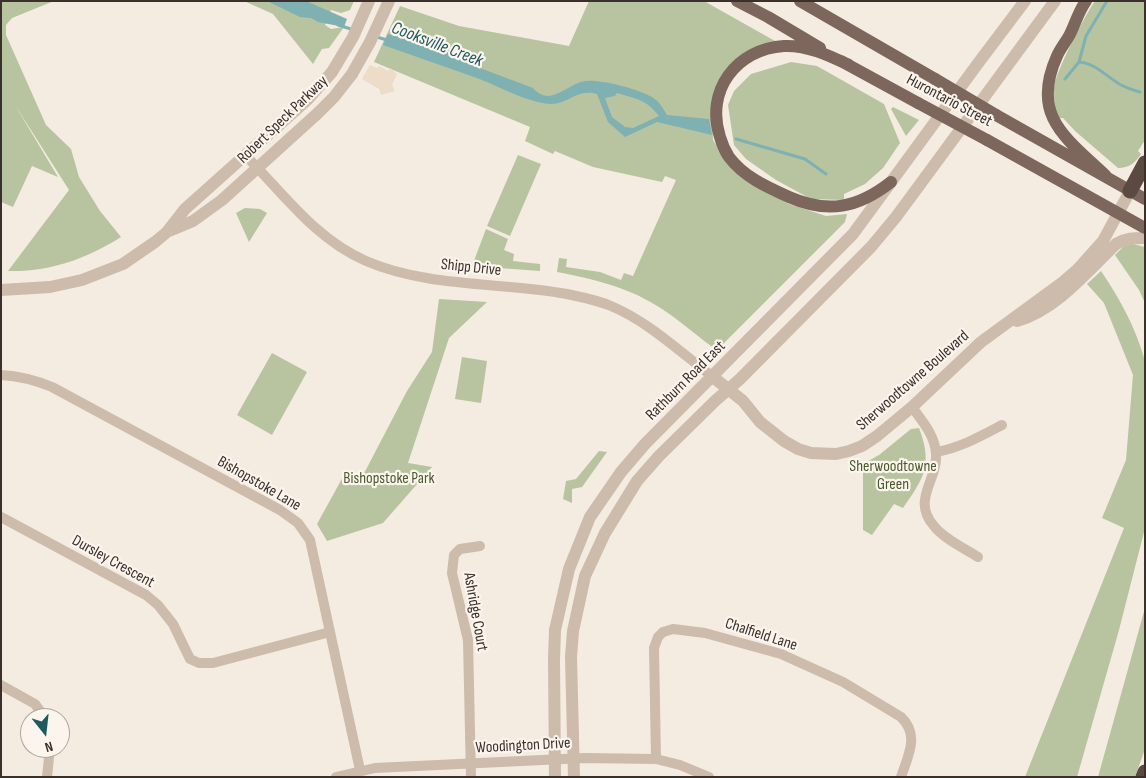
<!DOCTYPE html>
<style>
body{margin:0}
#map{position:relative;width:1146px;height:778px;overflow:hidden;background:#f4ebe1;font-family:"Sofia Sans Condensed",sans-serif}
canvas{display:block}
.frame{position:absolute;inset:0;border:2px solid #3b302b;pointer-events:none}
.north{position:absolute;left:20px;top:708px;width:50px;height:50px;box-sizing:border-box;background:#fbf5ee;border:1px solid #aea6a0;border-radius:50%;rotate:164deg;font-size:14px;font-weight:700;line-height:20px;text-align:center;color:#3b302b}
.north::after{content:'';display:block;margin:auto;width:18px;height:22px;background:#1f5a5e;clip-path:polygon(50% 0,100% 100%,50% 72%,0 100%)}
</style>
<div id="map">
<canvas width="1146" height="778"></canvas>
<div class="frame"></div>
<div class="north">N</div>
</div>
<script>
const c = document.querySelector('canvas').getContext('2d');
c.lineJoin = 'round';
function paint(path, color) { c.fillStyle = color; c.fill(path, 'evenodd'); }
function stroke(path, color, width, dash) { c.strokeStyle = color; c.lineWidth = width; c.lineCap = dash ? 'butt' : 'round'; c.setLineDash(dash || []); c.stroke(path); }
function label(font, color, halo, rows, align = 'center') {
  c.font = font + ' "Sofia Sans Condensed",sans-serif'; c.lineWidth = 4.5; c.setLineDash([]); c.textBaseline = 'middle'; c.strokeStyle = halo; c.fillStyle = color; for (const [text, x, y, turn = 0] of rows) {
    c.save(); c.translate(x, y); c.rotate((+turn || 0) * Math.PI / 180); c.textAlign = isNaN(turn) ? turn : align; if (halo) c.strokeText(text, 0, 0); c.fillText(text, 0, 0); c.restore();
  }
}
paint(new Path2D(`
 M1 1H54L12 18 6 25V35L46 125 71 149 79 177 100 211 121 237C86 259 50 272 8 271L69 190 15 105 58 177 32 166 13 207 1 202Z
 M244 1H354L350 10 341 13 331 10 325 25 331 29 344 27 329 48 322 49 313 64 273 14Z
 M589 1H704L775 41 763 44 712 100 713 140 724 158 740 175 789 204 826 216 847 214 845 222 722 345 711 346C695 334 679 320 662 309 631 288 594 279 557 272L559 258 567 259 566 267 600 272 621 280 624 273 633 276 676 180 665 176 662 182 593 167 555 151 553 154 525 141 530 127 374 62 400 6 459 26 569 46Z
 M1095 1H1145V140L1138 151 1141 154C1135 163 1129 168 1118 168L1075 131 1063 118H1058C1055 107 1053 97 1054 87 1056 71 1085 15 1095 1Z
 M791 62 817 66 884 104 900 143 883 168 865 184 844 194V200L811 199 776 180 746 159 734 145 728 105 734 91 751 74Z
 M893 107 919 120 906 136 891 109Z
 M518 155 541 164 510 236 487 226Z
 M245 208 260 209 267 213 249 242 236 213Z
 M486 229 508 239 504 250 514 254 513 261 540 264V271L472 266Z
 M1133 244 1145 247V303L1139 290 1115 255 1124 246Z
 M1101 271C1121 301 1135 326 1145 361V528L1119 630 1077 777H1025L1124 528 1102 518 1126 460 1133 375 1104 303 1087 284Z
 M439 299 487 302 449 338 408 463 432 467 383 523 327 541 317 524 344 475 359 483 407 391 432 352Z
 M272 353 307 372 272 435 237 415Z
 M462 357 487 361 481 403 455 399Z
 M919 428C933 465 924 478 903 508L894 504 872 535 863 530V464L879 455 911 429Z
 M599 451 607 452 582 487 572 489V503L563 499 566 481 576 479Z
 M1145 608V749L1135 777H1098Z`), '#b8c4a0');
paint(new Path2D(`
 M370 65 377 68 379 66 388 71 390 68 397 74 392 85 395 91 381 95 379 89 362 79Z`), '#ecdcc8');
paint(new Path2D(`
 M267 1H306L347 19 344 27 318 22 311 18 300 17Z
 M388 34 450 53 464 62 533 88C551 108 566 84 585 81 601 79 638 89 652 97 659 101 663 108 667 115L709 119 712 135 657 122 625 137 608 122 597 94C576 88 568 105 550 104 525 102 497 85 474 77 444 66 413 56 383 45ZM617 93C636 99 646 99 659 116L633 128 625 127 612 117 605 98 615 96Z`), '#7fb0b2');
stroke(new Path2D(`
 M338 25 354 30
 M377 37 390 41
 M1079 62C1095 63 1107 77 1121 85 1127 88 1133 90 1140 92
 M1065 79 1079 62 1086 36 1107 1
 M736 139 805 159 826 174`), '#7fb0b2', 3);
stroke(new Path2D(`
 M245 155C283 193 315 239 366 261 429 288 501 282 567 294 581 297 597 300 611 306 649 322 680 352 713 377
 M1 375C19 376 35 380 52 387L280 510 298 523 310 540 360 770
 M912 407C922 421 935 435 936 454 938 480 911 500 934 526 944 539 964 548 978 557
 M936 452C960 448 981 436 1002 425
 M1 517 146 595 158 605 173 624 190 659 199 663H213L330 632
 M1 685 35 704 45 718
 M656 759 654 648 658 637 663 632 673 629 705 633 781 654 843 682 901 717C920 735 908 756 901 777
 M47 777 50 748
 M336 777 375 768 584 758 656 759 680 765 709 777
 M471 777 468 640 452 573 454 555 460 549 480 546`), '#cdbbac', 10);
stroke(new Path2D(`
 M169 231 193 221 222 200 318 113 334 97 352 74 370 42 389 1
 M1 290 50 287 82 280 123 264 155 242 167 232 185 209 308 99 332 72 353 37 369 1
 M1017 321C1056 310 1088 271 1116 244 1126 238 1134 238 1145 238
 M713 377 743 401 760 422 784 441 798 449 811 453 836 454 849 451 862 446 877 436 912 407 981 342 1063 282 1078 269 1103 241 1130 191
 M555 777 554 659 555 630 569 569 590 517 621 472 645 444 853 234 976 66 1025 1
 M574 777 571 657 573 631 585 576 605 533 637 481 659 456 715 401 740 379 871 247 896 217 1055 1`), '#cdbbac', 12);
stroke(new Path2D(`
 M737 1 768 17 820 48
 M800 1 935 79
 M1086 1C1078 12 1075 25 1069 36 1065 43 1060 49 1057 56 1030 116 1066 138 1106 176
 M841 61 918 103
 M849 65C828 55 807 45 784 46 736 49 705 91 720 137 722 144 725 151 729 157 744 177 767 187 789 197 828 214 858 208 891 182
 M996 115 1145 199
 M987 140 1145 228`), '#7d675c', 12);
stroke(new Path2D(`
 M1130 191 1145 163
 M1143 777 1145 772`), '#5c4a42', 15);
stroke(new Path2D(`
 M935 79 996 115
 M918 103 987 140`), '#7d675c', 12);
label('16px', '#3b302b', '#fbf5ee', [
 ["Hurontario Street",949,101,28],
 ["Robert Speck Parkway",283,120,-44],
 ["Shipp Drive",471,268,6],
 ["Rathburn Road East",686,381,-45],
 ["Sherwoodtowne Boulevard",913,381,-41],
 ["Bishopstoke Lane",259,484,30],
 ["Dursley Crescent",113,562,29],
 ["Ashridge Court",475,612,80],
 ["Chalfield Lane",761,635,18],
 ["Woodington Drive",523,746,-3]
]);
label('16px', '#4a5a2e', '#fbf5ee', [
 ["Sherwoodtowne",893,467],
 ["Green",893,485],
 ["Bishopstoke Park",389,479]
]);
label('italic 18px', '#1f5a5e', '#fbf5ee', [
 ["Cooksville Creek",437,45,21]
]);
</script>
